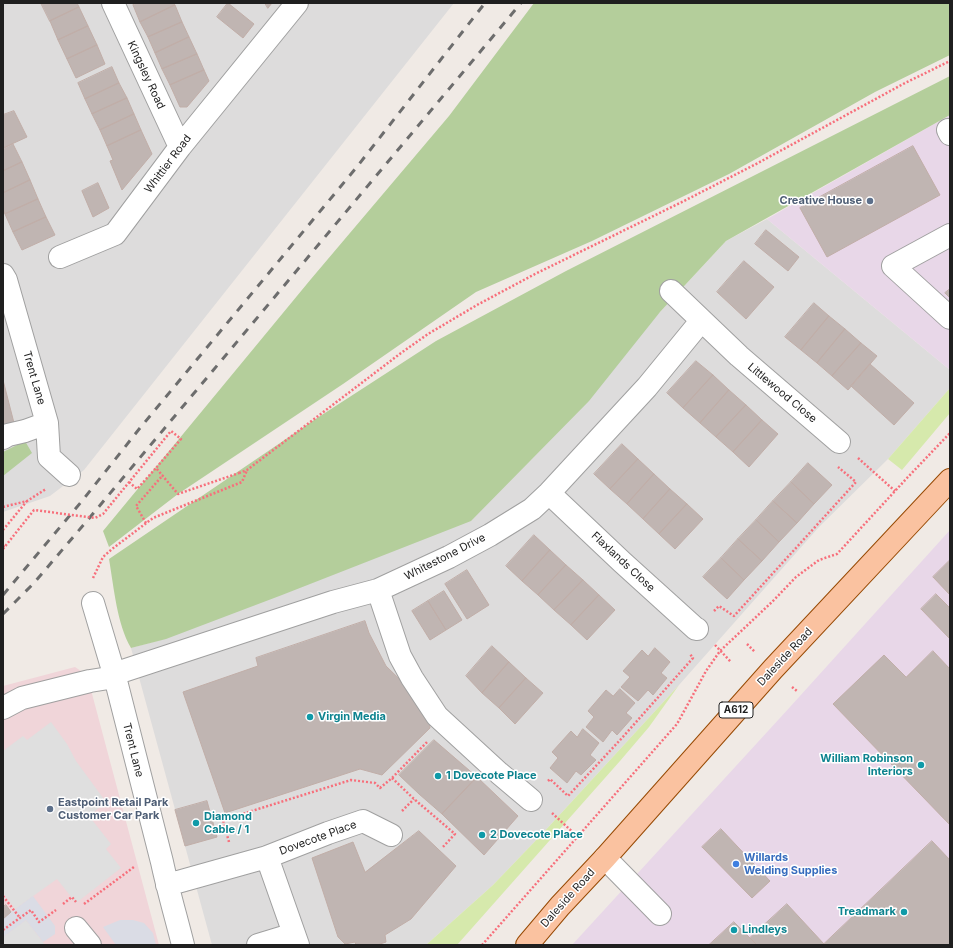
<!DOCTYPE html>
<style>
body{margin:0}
#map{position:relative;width:953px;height:948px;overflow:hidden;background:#f0eae5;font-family:Inter,sans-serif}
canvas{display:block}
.frame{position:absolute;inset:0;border:4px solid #1f1f1f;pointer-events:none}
</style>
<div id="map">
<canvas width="953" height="948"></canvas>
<div class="frame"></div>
</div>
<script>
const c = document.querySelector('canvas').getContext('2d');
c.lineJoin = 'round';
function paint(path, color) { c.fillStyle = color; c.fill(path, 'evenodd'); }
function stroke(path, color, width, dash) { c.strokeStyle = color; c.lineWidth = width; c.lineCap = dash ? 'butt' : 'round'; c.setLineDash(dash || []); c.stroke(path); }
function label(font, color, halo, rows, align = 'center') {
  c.font = font + ' Inter,sans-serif'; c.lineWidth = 3; c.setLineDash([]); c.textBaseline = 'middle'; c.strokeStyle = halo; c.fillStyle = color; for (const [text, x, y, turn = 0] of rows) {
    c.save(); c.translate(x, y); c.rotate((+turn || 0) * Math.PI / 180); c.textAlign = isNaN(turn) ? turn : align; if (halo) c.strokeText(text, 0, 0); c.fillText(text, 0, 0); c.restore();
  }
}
paint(new Path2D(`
 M3 3H454L84 470 50 496 3 512Z
 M767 219 950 370V388L888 459 819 527 679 685 542 834 493 885 426 945H212L131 648 160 640 660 312 726 241Z`), '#dddcdc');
paint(new Path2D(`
 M75 667 87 675 159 945H3V686Z`), '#f0d5d9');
paint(new Path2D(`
 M950 115V370L767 219Z
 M950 530V945H572L790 707Z`), '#e8d7e8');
paint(new Path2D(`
 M950 388V413L902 470 888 459Z
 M679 685 649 727 620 761 457 945H426L493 885 542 834Z`), '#d6e9ac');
paint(new Path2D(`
 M534 3H950V55L875 92 729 174 592 241 476 292 343 384 178 494 109 547 103 531 311 279 449 116Z
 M950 76V115L726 241 660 312 589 401 471 521 282 595 166 639 131 648C117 624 114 588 109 559L311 422 436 341 566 271Z
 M25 441 32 453 3 476V452Z`), '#b4ce9b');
paint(new Path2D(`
 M51 722 67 744 76 761 106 802 89 816 111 844 106 849 121 868 76 903 57 879 15 909 3 893V751L23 736 27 740Z
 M26 920 45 945H3V937Z`), '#dfdfdf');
paint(new Path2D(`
 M33 896 55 926V934L43 942 26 920 3 937V918Z
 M120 920H133L144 923 153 933 156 945H116L103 927Z`), '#dadce5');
const building = new Path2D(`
 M41 3H77L79 7 50 21Z
 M138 3H173L175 5 140 22 133 5Z
 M228 3 254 24 243 38 217 17Z
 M265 3H272L268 8Z
 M175 5 182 22 148 37 140 22Z
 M79 7 88 26 58 40 50 21Z
 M182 22 189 37 155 53 148 37Z
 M88 26 97 45 67 59 58 40Z
 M189 37 197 54 162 69 155 53Z
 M97 45 105 64 76 78 67 59Z
 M197 54 204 70 170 85 162 69Z
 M112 67 119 83 85 99 78 83Z
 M204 70 209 81 187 107H180L170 85Z
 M119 83 127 98 92 114 85 99Z
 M127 98 134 114 100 130 92 114Z
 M14 111 27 137 3 148V115Z
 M134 114 141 130 107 146 100 130Z
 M141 130 152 154 122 190 110 161 113 160 107 146Z
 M13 144 22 162 3 171V149Z
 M913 146 940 195 827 257 800 208Z
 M22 162 30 180 3 193V171Z
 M30 180 38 199 5 214 3 209V193Z
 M98 183 109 208 93 217 82 191Z
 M38 199 46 217 13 232 5 214Z
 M46 217 55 235 22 250 13 232Z
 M766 230 799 257 788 271 755 244Z
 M744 261 774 287 746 319 717 292Z
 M950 289V298L945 293Z
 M814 303 829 316 801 350 785 337Z
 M829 316 845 329 817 363 801 350Z
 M845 329 861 343 832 376 817 363Z
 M861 343 877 356 848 390 832 376Z
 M696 361 713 375 683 408 667 393Z
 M870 364 914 403 894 425 851 386Z
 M713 375 729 390 700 423 683 408Z
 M3 380 14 423 3 426Z
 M729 390 746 405 716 437 700 423Z
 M746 405 762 420 733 452 716 437Z
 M762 420 778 434 749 467 733 452Z
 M622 444 638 459 610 489 594 474Z
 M638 459 654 474 627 504 610 489Z
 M808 463 832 485 814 504 791 482Z
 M654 474 670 489 643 519 627 504Z
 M791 482 814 504 797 523 773 501Z
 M670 489 687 504 659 534 643 519Z
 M773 501 797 523 779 542 756 520Z
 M687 504 703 519 675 549 659 534Z
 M756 520 779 542 762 561 738 539Z
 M534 535 550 550 522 581 506 566Z
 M738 539 762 561 744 580 721 558Z
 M550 550 566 565 538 595 522 581Z
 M721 558 744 580 727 599 703 577Z
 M950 560V595L933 577Z
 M566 565 583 580 554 610 538 595Z
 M467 570 489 605 467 619 445 584Z
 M583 580 599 595 571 625 554 610Z
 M444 591 462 620 446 630 428 601Z
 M936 594 950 608V639L921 609Z
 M599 595 615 610 587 640 571 625Z
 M428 601 446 630 430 640 412 611Z
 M365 621 369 633 386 666 427 706 430 728 382 775 360 769 225 813 183 692 258 666 256 658Z
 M492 646 509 662 482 693 466 676Z
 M655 648 670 662 661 673 667 678 653 695 648 690 638 701 621 687 630 677 623 671 642 650 648 656Z
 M933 651 950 669V825L833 704 884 655 906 677Z
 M509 662 526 678 499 708 482 693Z
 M526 678 543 693 515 724 499 708Z
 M620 689 635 703 626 713 632 718 617 735 612 730 603 742 586 727 594 717 588 711 606 690 613 696Z
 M583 729 599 743 590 755 596 760 581 775 576 771 567 783 550 768 558 758 552 752 571 731 577 737Z
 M434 740 477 777 442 814 419 794 399 775Z
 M477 777 518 816 484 855 442 814Z
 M207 801 217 837 185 846 175 810Z
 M721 829 770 881 752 898 702 847Z
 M419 831 456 866 411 919 385 935 386 942 377 945H356L355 942 345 944 338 937 312 858 353 842 365 872Z
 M932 841 950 860V945H824V944Z
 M787 904 824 944V945H757L750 938Z
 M6 905 11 912 3 919V907Z
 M734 922 757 945H709Z`);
paint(building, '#c0b5b2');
stroke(building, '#c1aea8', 1);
const minor = new Path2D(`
 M113 3 180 147
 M948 130 950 134
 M950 235 893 266 950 318
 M60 257 115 234 180 147 297 3
 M3 275 6 280 47 423 49 457 69 475
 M671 291 739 356 839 442
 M3 438 8 435 25 431 47 423
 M549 493 622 562 696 629H697
 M378 590 400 656 412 678 437 716 499 773 531 800
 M93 603 115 677 162 862C168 890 176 917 183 945
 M3 708 22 698 90 681 115 677 123 671 333 602 378 590 449 557 490 535 532 509 549 493 647 387 701 321
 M267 857 298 945
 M605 858 660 914
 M167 885 267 857 328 833 363 821 391 835
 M76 928 90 945
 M258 945 294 934`);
const major = new Path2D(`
 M527 945 560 906 605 858 773 669 950 480`);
stroke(minor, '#a0a0a0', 24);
stroke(major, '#974903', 24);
stroke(new Path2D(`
 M858 458 895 491
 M239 473 247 470 401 353 428 334 477 305 535 274 684 201 758 163 905 83 950 61
 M129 482 137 489 156 468
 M3 507 27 501 46 489
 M146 523 136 506 163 475
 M3 530 27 501
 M3 546 5 547
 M93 578 103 557 112 549 153 518 242 482 247 470
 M714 611 719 606 734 616 856 482 838 467
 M747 644 755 652
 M715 645 731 662
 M792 687 797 691
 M392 778 414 799 455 834 442 848
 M548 781 550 779 568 796 621 739 693 658 690 654
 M402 811 414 799
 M552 813 578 837
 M229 842 223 820 351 780 375 783 380 788 392 778 428 741
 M3 896 20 918
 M63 904 72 897 76 902
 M84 904 134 867
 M3 930 31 910 39 922 56 910
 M482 945 677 724 706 671 720 651 773 601 796 577 819 560 837 554 907 478 950 433`), '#f76f7b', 2.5, [2, 2]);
stroke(minor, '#fff', 22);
stroke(major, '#fac2a0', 22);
stroke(new Path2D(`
 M3 595 82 501 140 428 356 168 485 3
 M3 614 34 583 86 522 521 3`), '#6d6d6d', 3, [8, 8]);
stroke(new Path2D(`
 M3 549 34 510 95 518 103 514 171 431 181 439 156 468 178 494 239 473`), '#f76f7b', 2.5, [2, 2]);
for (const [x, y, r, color] of [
 [870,201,4,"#5c6f8a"],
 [310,717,4,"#0f9aa8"],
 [921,765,4,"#0f9aa8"],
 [438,776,4,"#0f9aa8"],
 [50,809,4,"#5c6f8a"],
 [196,823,4,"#0f9aa8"],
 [482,835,4,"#0f9aa8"],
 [736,864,4,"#3f7fe0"],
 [904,912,4,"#0f9aa8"],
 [734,930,4,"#0f9aa8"]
]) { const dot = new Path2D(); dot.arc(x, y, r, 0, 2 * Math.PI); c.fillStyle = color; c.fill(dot); stroke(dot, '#fff', 1.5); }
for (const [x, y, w] of [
 [736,710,34]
]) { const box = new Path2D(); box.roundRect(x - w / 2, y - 8, w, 16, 3); c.fillStyle = '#fff'; c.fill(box); stroke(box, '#1f1f1f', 1); }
label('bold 10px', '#1f1f1f', null, [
 ["A612",736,710]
]);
label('11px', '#1f1f1f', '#fff', [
 ["Kingsley Road",146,75,65],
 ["Whittier Road",168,164,-53],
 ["Trent Lane",34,378,74],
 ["Littlewood Close",782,393,40],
 ["Whitestone Drive",445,557,-27],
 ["Flaxlands Close",623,562,43],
 ["Daleside Road",785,657,-47],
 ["Trent Lane",133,750,76],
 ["Dovecote Place",318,838,-20],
 ["Daleside Road",568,898,-48]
]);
label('bold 11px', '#4e5e75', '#fff', [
 ["Creative House",862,201],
 ["Eastpoint Retail Park",58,803,"left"],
 ["Customer Car Park",58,816,"left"]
], 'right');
label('bold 11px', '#0d838f', '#fff', [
 ["Virgin Media",318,717],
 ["William Robinson",913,759,"right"],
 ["Interiors",913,772,"right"],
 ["1 Dovecote Place",446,776],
 ["Diamond",204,817],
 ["Cable / 1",204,830],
 ["2 Dovecote Place",490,835],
 ["Treadmark",896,912,"right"],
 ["Lindleys",742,930]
], 'left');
label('bold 11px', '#366cbe', '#fff', [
 ["Willards",744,858],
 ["Welding Supplies",744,871]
], 'left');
</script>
